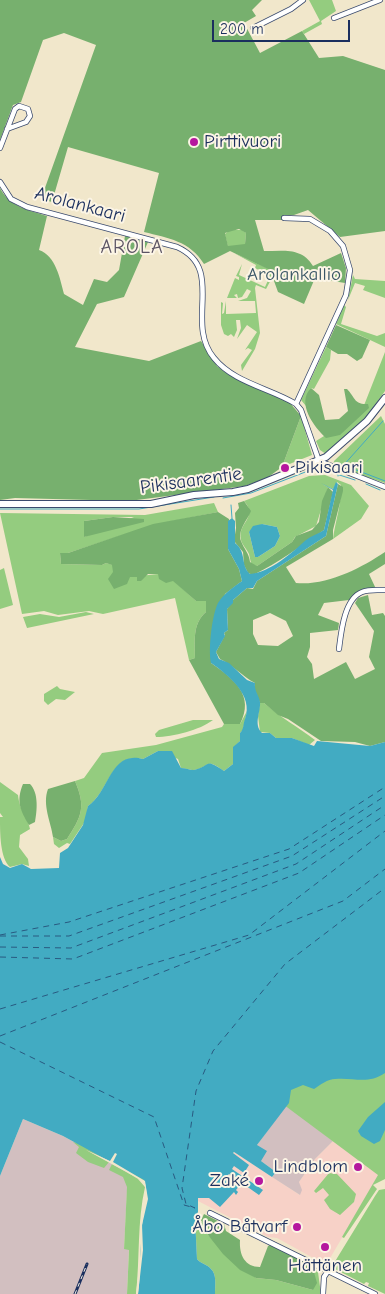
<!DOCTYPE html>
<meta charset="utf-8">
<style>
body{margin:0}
#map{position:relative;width:385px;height:1294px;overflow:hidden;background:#f1e7cb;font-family:"Comic Neue",sans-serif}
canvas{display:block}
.scale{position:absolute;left:212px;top:20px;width:138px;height:22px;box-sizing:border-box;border:2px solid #1b2f5e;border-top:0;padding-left:6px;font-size:15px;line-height:18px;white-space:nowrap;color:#1b2f5e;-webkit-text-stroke:4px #fcf5e5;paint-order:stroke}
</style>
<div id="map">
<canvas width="385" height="1294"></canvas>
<div class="scale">200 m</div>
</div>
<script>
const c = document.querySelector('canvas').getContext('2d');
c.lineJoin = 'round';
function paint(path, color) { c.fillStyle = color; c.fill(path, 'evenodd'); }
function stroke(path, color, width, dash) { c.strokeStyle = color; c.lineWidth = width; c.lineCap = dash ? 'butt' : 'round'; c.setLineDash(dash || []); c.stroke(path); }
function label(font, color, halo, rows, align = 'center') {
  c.font = font + ' "Comic Neue",sans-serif'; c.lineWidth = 4; c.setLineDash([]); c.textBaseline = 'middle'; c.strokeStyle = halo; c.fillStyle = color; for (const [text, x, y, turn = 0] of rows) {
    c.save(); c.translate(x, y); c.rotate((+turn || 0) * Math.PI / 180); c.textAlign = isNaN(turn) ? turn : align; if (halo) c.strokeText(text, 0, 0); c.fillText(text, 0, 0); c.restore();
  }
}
paint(new Path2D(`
 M333 1141 379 1175 326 1265 277 1238 268 1237 198 1201V1198L235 1190 227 1176 228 1174 259 1194 262 1189 232 1169 234 1152 300 1195 299 1182 315 1159Z`), '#f7d1c7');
paint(new Path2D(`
 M286 1105 333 1141 315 1159 299 1182 302 1190 300 1195 272 1177 276 1172 261 1161 257 1145Z
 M23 1119 63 1136 128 1171 124 1249H129L127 1294H0V1176Z`), '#d2bfc0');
paint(new Path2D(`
 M309 0H332L336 11 321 21 322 24 304 34 302 31 320 21Z
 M230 230H242L246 233 245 245 228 247 225 234Z
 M234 253 269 269 273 276 266 289 256 285 255 288 260 333 255 349 242 371 241 365 252 350 248 348 245 350 257 332 247 325 237 339 241 328 240 320H236L237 330 234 337 231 334 228 336 224 334 221 325V302L223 303 222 314 224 313 226 301V314L256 313 255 301H238L247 298 251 291 247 289 242 297 238 298 237 294 234 295 237 298H227L235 278 239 280V277L236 276 242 264 239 275 265 287 270 276 255 268 256 265Z
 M353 275 355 279 385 281V298L363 290 365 286 355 283 348 300Z
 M344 305 346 307 341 324 377 336 385 333V347L336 324Z
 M326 347 331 350 330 360 314 389 311 388 306 401V406L301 400Z
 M385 352V391L365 419 326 454 320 450 316 441 361 413Z
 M301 416 312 455 282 467Z
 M381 416 385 424V483L333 466 334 461Z
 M325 475 351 485 369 506 361 519 333 539C335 522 342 503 341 485L337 482 333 489 322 484 328 487 316 526 295 537 292 542 257 566 252 565C250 561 250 557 249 554 247 549 242 545 241 540 237 522 259 518 244 501L309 476ZM262 524 277 527 280 536 275 546 258 557H255L249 532Z
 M214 503 218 512 153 525 68 553H60L61 564 102 565 106 563 113 565V572L130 577 158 574 173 580 196 601H206V612C192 624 195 642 195 658L189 660 175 598 103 614 89 611 58 615 44 611 22 614 0 513 145 515ZM113 517H134L84 537V521Z
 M4 568 13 605 0 609V570Z
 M86 612 94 614 27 628 23 617 40 614 59 617Z
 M57 686 60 689 75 692 65 700 56 699 48 705 44 701V694Z
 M260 703H264C280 717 298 727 315 740L309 745 292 738H276L270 733 260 732 258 716Z
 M247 711 243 730 240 733V741L233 748V764L224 771C204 757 211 767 194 770 190 770 184 768 181 768L178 759 158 751 143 759C111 751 109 792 88 806L86 820 70 844 67 843 59 848 54 844 53 837 61 841 67 839C82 816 86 807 75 781L84 778 102 753 156 745 222 727 224 724H240Z
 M193 720H213C200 730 173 737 156 737L155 734 159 730Z
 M0 782 18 795C20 813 27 815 30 829L20 835 19 847 28 859 29 866 22 864 10 867C0 858 0 833 0 817H3L0 813Z
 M385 1058V1179L373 1185 377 1189 344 1238 342 1237 378 1175 272 1096 299 1067Z
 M73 1142C97 1146 125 1170 146 1177L145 1181 138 1179 145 1187C137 1222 140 1258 136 1294H127L129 1250 124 1249 127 1187 123 1177 109 1170 112 1164 137 1178 113 1162 86 1150 109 1162 104 1168 88 1162 76 1153 79 1147Z
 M329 1173 337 1174 356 1194 354 1202 340 1215 330 1209 324 1200 329 1195 323 1188 316 1193 314 1191Z
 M385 1189V1294L368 1286 369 1283 366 1282 364 1284 335 1269 333 1271 331 1268 375 1196 379 1190Z
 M195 1217 204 1224 208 1235 256 1278 276 1280 313 1290 314 1269 312 1265 318 1272 321 1294H215C215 1287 217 1274 211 1269 207 1264 201 1264 197 1259Z`), '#94cc7f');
paint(new Path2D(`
 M0 0H262L252 10 256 16 244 23 260 53 302 31 319 58 343 56 385 70V231L340 237 308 210 294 215 283 216V220H255L264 251C283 251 302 247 313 266L341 253 346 268 345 283 315 278 304 304 278 292 270 270 230 251 204 264C190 241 168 238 144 232L159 173 68 147 52 202 41 199 96 45 64 33 43 40 21 102 13 105 0 140ZM239 229 246 233 245 244 228 246 225 233Z
 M0 188C10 207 28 210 47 216L39 250C56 256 60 279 64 294L83 305 94 279 107 282 119 270 125 236 148 242 124 297 97 304 75 347 149 361 201 341 217 366 225 372 290 403 301 416 282 467 267 478 245 486 129 501 15 498 0 500Z
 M336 325 370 340 362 358 357 361 347 354H338L326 347Z
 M311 388 319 395 325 420 339 419 348 411 344 389H347C355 397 354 405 368 404L369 408 340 435 326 438C314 427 296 403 311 388Z
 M338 484 343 487V491L333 530V539L286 567 296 583C327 586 361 568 385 552V564L369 574 376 589 360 590 349 600 324 603 318 615 339 623 338 630 310 633V647L307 657 312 664 314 679 346 662 355 679 375 669 369 657 374 631 355 603 358 598 368 595 372 615 383 613 385 616V742L370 746 355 742 321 741 288 719 278 715 264 703H260L254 688 255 683C243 677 233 665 220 659L216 652 225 635 224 633 228 630 227 609 233 600 247 588 253 589 257 581 326 536ZM270 613 286 621 293 636 278 646 258 645 253 634V620Z
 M328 487 333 492 324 530C301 546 278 563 253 575L248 573 244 565 243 552 234 541 236 528 235 513 239 508 238 503 244 501 251 511C248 519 237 531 241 541 244 549 249 553 250 562L257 566 292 542 296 536 312 530 319 522 322 501Z
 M218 512 229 519 228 549 239 569 242 581 225 594 211 663C234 679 255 695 240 724H224L189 660 195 658C195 642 192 624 206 612V601H196L173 581 166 583 159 579 158 574H148L141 581H137V577H130L127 584 114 589 108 579 113 572 112 565 106 563 102 565 61 564 60 553H68L153 524Z
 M113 517 144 519V522L84 537V521Z
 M75 781C86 807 82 816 67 839L61 841 53 837C51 822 42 805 48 789Z
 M23 784H30C39 793 37 811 35 822L29 825C20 810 16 801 23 784Z
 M204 1214 224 1224 226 1231 240 1240C239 1255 245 1267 260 1267L268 1246 270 1245 312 1265 317 1283 313 1290 276 1280 256 1278 240 1270 223 1254 208 1235 201 1220Z`), '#77b06e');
paint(new Path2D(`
 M336 482 338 484 326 536 257 581 253 588H247L233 600V603L227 609 228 630 224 633 225 636 216 652 219 659 229 663 247 680 255 683C254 691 259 695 260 702 261 712 253 724 262 733H270L276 738H292L314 746 317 741 370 746 385 742V1073C368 1085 353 1077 335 1079 328 1079 320 1085 314 1089L303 1085 291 1090 289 1103 257 1145 267 1151 261 1161 276 1172 272 1177 234 1152 233 1153 249 1165 244 1173 234 1166 232 1169 263 1190 259 1195 229 1174 227 1176 240 1185 236 1190 238 1192 236 1195 234 1192 220 1207 209 1198H198V1212L195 1217 197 1259C201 1264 207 1264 211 1269 217 1274 215 1286 215 1294H138C141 1272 140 1250 142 1228 143 1210 150 1198 144 1180L63 1136 23 1119 0 1176V857L3 864 10 868 22 864 31 869 59 868 60 853 68 848 83 825 88 806C110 791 110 750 143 759L158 751H172L181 768C185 768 190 770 194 770 211 766 204 757 224 771L233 764V747L240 741V733C244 729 243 724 245 719 254 695 228 675 211 663 208 649 212 615 218 603 224 593 234 587 242 581L239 569 228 549V521L232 518 235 521V543C247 552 240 565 250 574 269 573 293 552 306 540 311 536 318 534 324 530L333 490 321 483 333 489Z
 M262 524 277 527 280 536 275 546 258 557H255L249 532 253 526Z
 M385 1102V1130L380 1141 374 1144 361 1136 358 1131 368 1117Z`), '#42abc2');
paint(new Path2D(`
 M86 1150 110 1161 115 1153 117 1154 113 1162 145 1181 148 1199 142 1225 143 1250 138 1294H136L141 1249 140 1224 145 1199V1187L143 1182 130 1174Z`), '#f1e7cb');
stroke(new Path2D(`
 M338 463 385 481
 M342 467 383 421
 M312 470 323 471
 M330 472 355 480
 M338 476V473
 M366 484 380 490
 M223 498 251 493 308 471
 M231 505 232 518
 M0 509H139L214 497`), '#42abc2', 1);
stroke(new Path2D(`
 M0 935 69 922 289 849 385 787
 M0 936H69L292 856 385 796
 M0 947 71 948 296 864 385 805
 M0 957 73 959 299 873 385 815
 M0 1009 249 935 385 831
 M0 1036 343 901 385 869
 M0 1042 154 1117 184 1205 195 1208 186 1204 182 1188 196 1091 213 1051 285 964 385 888`), '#295a81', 1, [6, 5]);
const street = new Path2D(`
 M334 18 380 0
 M253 28 291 9 303 0
 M0 148 15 109 19 106 28 109 30 116 26 122 7 129
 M0 182 11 199 27 207 177 247C226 269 184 322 214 358 234 383 270 388 296 404L301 410 319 461 385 487
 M284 218 310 219 330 231 343 246 350 270 346 295 296 404
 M339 649C341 633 344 599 362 592 369 589 377 590 385 590
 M210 1213 375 1294
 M323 1294 324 1277 328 1271`);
const secondary = new Path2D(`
 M0 504H151L194 495 233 492 248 489 326 457 367 421 385 398`);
stroke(street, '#3b4b6e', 6);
stroke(secondary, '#3b4b6e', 8);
stroke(street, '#fff', 4.5);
stroke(secondary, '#fff', 6);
const rail = new Path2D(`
 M75 1294 87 1264`);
stroke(rail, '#1b2f5e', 3);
stroke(rail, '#fcf5e5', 1, [4]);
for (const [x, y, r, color] of [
 [194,142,5,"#b5179e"],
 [285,468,5,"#b5179e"],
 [358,1167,5,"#b5179e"],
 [259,1181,5,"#b5179e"],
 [297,1227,5,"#b5179e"],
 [325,1247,5,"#b5179e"]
]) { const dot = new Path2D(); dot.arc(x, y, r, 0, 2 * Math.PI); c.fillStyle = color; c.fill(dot); stroke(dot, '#fcf5e5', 2); }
label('19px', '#1b2f5e', '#fcf5e5', [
 ["Pirttivuori",204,142,"left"],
 ["Pikisaari",295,468,"left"],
 ["Lindblom",348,1167],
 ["Zaké",249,1181],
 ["Åbo Båtvarf",287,1227],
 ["Hättänen",325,1266,"center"]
], 'right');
label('19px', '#1b2f5e', '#fcf5e5', [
 ["Arolankaari",80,205,15],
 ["Pikisaarentie",191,481,-8]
]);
label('19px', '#395666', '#fcf5e5', [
 ["Arolankallio",294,275]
]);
c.letterSpacing = '1px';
label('20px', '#5c5465', '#fcf5e5', [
 ["AROLA",132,247]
]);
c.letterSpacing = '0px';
</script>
